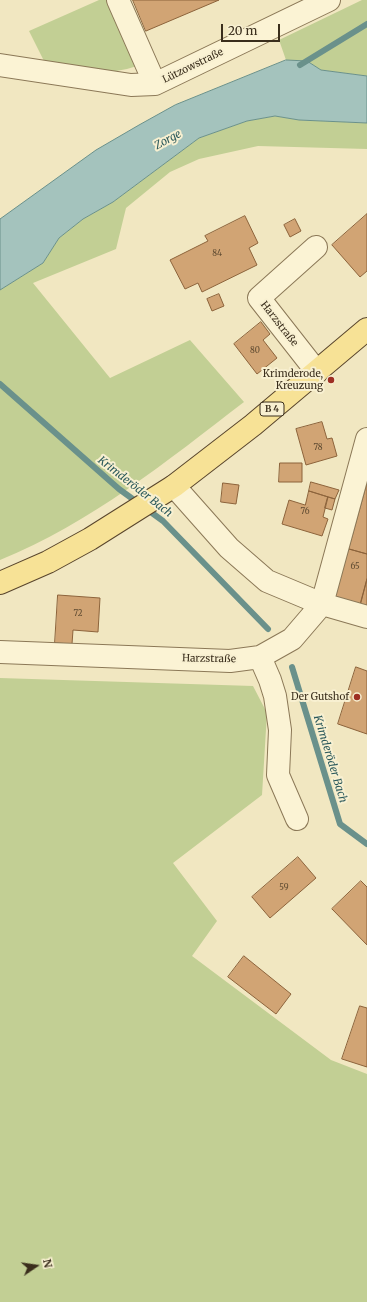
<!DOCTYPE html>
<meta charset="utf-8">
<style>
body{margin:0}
#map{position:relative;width:367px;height:1302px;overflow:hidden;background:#f1e7c1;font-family:Merriweather,serif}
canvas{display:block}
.north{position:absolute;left:16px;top:1246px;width:40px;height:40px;-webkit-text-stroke:3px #f8f0d1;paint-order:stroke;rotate:77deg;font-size:11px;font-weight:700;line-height:16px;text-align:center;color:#3a2e1c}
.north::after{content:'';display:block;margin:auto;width:14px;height:18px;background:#3a2e1c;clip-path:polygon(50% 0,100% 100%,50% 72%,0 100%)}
.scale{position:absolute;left:221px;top:24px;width:59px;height:18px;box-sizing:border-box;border:2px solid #3a2e1c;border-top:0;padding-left:5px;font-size:12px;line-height:14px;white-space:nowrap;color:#3a2e1c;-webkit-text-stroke:3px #f8f0d1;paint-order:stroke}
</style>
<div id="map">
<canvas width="367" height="1302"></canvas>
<div class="north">N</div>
<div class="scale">20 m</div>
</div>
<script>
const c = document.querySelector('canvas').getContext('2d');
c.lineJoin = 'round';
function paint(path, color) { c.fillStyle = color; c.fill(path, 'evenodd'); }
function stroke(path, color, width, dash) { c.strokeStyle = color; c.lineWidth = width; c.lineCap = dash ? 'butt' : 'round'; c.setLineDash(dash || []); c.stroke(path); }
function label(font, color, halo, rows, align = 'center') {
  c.font = font + ' Merriweather,serif'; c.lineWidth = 4; c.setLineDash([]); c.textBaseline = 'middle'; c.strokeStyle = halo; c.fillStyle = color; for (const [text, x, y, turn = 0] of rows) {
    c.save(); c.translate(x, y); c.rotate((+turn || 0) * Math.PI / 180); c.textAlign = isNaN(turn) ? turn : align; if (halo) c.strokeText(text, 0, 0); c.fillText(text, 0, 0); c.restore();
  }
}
paint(new Path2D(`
 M99 0H123L150 62 127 69 105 73 44 61 29 31Z
 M362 0H367V76L321 70 307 61 286 60 279 40Z
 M275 116 299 120 367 123V149L258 146 199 159 170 172 126 208 116 249 33 283 110 378 190 340 244 402C167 461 91 523 0 560V290L43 263 59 238 83 219 113 202 199 138 247 121Z
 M0 678 253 686 267 713 262 795 173 863 217 921 192 956 331 1060 367 1074V1302H0Z`), '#c2cf94');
const water = new Path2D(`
 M286 60 307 61 321 70 367 76V123L299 120 275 116 247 121 199 138 113 202 83 219 59 238 43 263 0 290V219L96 150 139 125 175 105Z`);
paint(water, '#a4c3bd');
stroke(water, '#6a918b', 1);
stroke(new Path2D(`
 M300 65 367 24
 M0 384 119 489 163 521 268 629
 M292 667 340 824 367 844`), '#6a918b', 6);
const building = new Path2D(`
 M133 0H219L146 31Z
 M367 214V271L360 277 332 245Z
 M245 216 258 243 249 248 257 265 202 292 198 283 185 289 170 260 208 241 205 236Z
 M295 219 301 231 290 237 284 225Z
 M219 294 224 306 212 311 207 299Z
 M261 322 270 334 263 340 277 358 257 374 234 344Z
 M322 422 327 439 332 438 337 456 306 465 296 429Z
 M280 463H302V482H279Z
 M311 482 339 490 335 499 309 491Z
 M223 483 239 485 236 504 221 502Z
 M367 483V554L349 549Z
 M309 491 328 497 323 517 328 519 322 536 282 524 289 500 305 505Z
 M328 497 335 499 332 510 325 508Z
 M349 549 367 554V579L360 606 335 598Z
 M367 579V607L360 606Z
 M58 595 100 598 98 632 73 630 72 644 55 643Z
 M356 667 367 671V734L338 724Z
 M298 857 316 878 270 918 252 897Z
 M361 881 367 887V945L332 909Z
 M244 956 291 994 276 1014 228 977Z
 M360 1006 367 1008V1067L342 1059Z`);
paint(building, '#d1a474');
stroke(building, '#8c633b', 1);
const minor = new Path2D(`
 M118 0 155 84
 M0 65 131 85 155 84 329 0
 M316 247 259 298 317 372
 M174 486 229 548 267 581 322 604 367 617
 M0 652 230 661 260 657 292 639 322 604 367 439
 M260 657 270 680 275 696 280 730 278 775 297 819`);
const major = new Path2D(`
 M0 583 48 562 90 539 174 486 253 425 367 329`);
stroke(minor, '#8b7857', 24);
stroke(major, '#59452c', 24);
stroke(minor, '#fbf3d4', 22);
stroke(major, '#f7e296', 22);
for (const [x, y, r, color] of [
 [331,380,4,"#9e2f23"],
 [357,697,4,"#9e2f23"]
]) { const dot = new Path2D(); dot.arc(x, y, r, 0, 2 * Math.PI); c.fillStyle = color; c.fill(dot); stroke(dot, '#f8f0d1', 1.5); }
label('8px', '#604c32', null, [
 ["84",217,254],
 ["80",255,351],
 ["78",318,448],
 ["76",305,512],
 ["65",355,567],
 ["72",78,614],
 ["59",284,888]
]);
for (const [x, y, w] of [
 [272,409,24]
]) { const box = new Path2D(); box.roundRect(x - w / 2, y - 7, w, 14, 3); c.fillStyle = '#f8f0d1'; c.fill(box); stroke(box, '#3a2e1c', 1); }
label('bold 9px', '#3a2e1c', null, [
 ["B 4",272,409]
]);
label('10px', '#3a2e1c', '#f8f0d1', [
 ["Lützowstraße",193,66,-26],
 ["Harzstraße",279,324,52],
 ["Harzstraße",209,659,1]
]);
label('10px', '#3a2e1c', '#f8f0d1', [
 ["Krimderode,",323,374],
 ["Kreuzung",323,386],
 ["Der Gutshof",349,697]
], 'right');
label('italic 11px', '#2b595b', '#f8f0d1', [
 ["Zorge",168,140,-28],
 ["Krimderöder Bach",135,487,38],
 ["Krimderöder Bach",330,759,73]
]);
</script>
